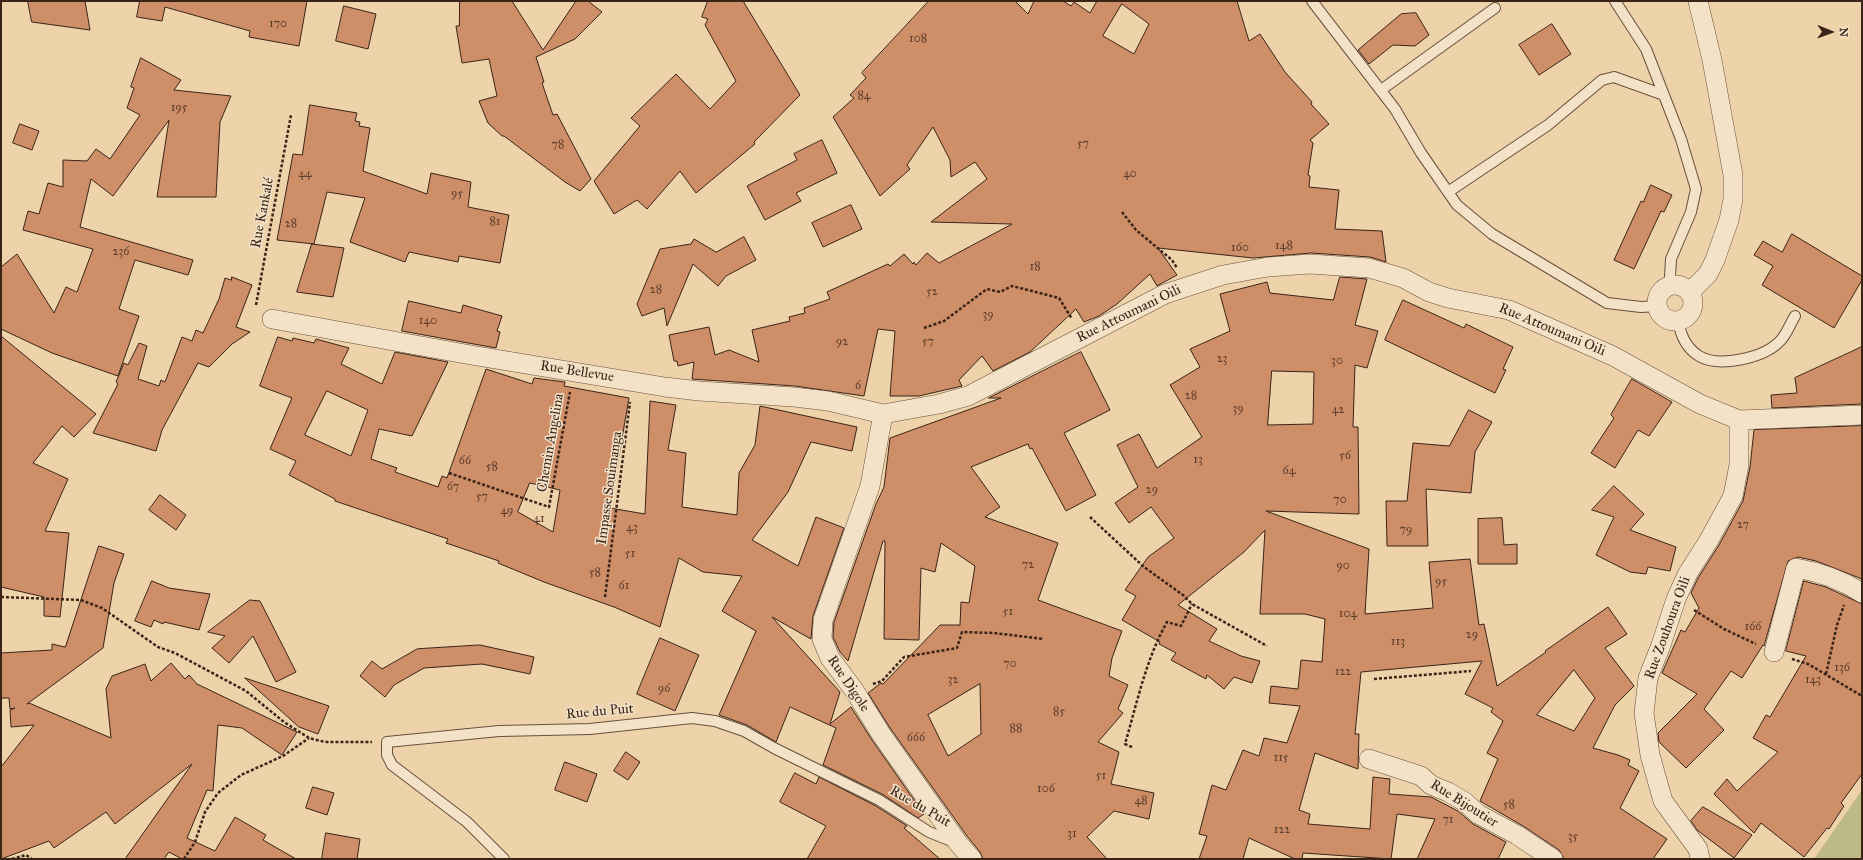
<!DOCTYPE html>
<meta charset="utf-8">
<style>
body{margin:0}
#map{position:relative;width:1863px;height:860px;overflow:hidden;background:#edd2aa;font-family:"IM FELL Great Primer",serif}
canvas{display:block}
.frame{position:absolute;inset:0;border:2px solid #3a2418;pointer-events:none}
.north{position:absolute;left:1811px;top:12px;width:40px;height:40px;-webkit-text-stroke:3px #f3e2c8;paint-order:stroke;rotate:91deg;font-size:11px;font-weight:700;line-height:16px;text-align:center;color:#3a2418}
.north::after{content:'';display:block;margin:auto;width:14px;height:18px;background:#3a2418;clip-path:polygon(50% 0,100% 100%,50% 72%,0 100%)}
</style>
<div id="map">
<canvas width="1863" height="860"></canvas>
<div class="frame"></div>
<div class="north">N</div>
</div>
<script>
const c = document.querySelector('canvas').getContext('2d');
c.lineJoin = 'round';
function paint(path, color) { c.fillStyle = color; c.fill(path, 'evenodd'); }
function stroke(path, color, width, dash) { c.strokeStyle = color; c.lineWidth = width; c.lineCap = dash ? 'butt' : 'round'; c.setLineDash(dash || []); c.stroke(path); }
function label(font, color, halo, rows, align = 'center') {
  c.font = font + ' "IM FELL Great Primer",serif'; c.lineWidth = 3; c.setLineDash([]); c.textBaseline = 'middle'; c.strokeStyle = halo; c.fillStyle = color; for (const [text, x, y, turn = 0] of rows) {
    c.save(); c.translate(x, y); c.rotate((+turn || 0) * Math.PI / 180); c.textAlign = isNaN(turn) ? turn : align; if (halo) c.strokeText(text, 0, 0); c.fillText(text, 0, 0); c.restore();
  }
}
paint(new Path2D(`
 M1862 790V859H1814Z`), '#bdba85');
const building = new Path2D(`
 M28 1H85L90 30 32 22Z
 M140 1H307L299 46 249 37 250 31 165 7 162 21 137 17Z
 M460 1H512L543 50 576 1H588L602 12 575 39 536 57 544 82 542 83 553 115 557 114 591 179 580 191 565 182 504 136H502L488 123 479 101 497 96 489 59 462 63 456 26H459Z
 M708 1H743L800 95 754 142 755 144 696 193 680 171 647 209 637 200 614 214 594 181 640 126 631 118 676 74 710 109 736 81 705 25 708 19 702 17Z
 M929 1H1015L1028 14 1034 1H1063L1071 6 1074 2 1090 13 1097 1H1237L1249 41 1260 34 1285 72 1312 102 1311 104 1329 124 1310 140 1313 143 1308 175 1310 176 1309 187 1339 190 1335 229 1382 231 1386 262 1370 257 1311 253 1253 258 1158 248 1177 275 1157 286 1150 274 1117 304 1099 316 1084 322 1076 309 1030 352 993 371 982 356 959 380 962 386 919 396H890L895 331 878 329 864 396 795 386 692 379 694 362 678 366 677 361H674L669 335 709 327 715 355 729 350 759 362 752 330 790 321 789 317 805 313 804 308 830 299 827 292 888 264 890 266 904 254 913 264 914 262 916 265 927 253 939 263 1012 224 931 222 987 179 975 162 951 177 950 160 933 127 907 165 910 169 880 196 833 117 854 98 850 95 866 78 862 73ZM1122 4 1149 24 1134 54 1103 36Z
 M344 6 376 14 368 49 336 41Z
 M1416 13 1429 35 1415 46 1393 45 1369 64 1358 50 1401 14Z
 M1552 24 1571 54 1539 75 1519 45Z
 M141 58 181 80 174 90 231 96 220 122 216 197H157L169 120 113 196 91 179 80 227 193 260 188 275 135 260 119 309 139 316 118 376 52 353 1 329V267L17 254 54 313 66 287 77 292 93 249 23 230 28 211 39 214 48 183 63 187V160L87 161 96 149 110 159 140 115 127 108 134 88 131 87Z
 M310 105 357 113 355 121 360 122 359 126 370 128 363 171 427 194 431 173 471 182 468 207 509 215 500 263 459 256 458 262 409 252 405 262 350 242 365 198 327 192 314 244 277 240 293 154 302 155Z
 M20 124 39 131 32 150 13 143Z
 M822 140 837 173 796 193 801 201 765 220 747 186 797 160 794 154Z
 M1651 185 1672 195 1664 212 1661 211 1634 269 1614 260 1641 201 1643 202Z
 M851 205 862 229 823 247 812 223Z
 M1792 234 1862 276V280L1834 328 1762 285 1773 266 1754 255 1763 241 1782 252Z
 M744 237 756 260 726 276 718 286 693 264 667 326 664 308 642 316 637 304 660 249 691 244 694 239 716 252Z
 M312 244 344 248 333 297 297 292Z
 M232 277 252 285 236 327 250 332 232 344 209 367 198 363 162 430 156 451 93 433 118 384 116 382 124 363 128 365 139 343 147 346 138 379 159 386 161 380 165 382 182 337 192 341 196 330 203 333 219 299 225 278 231 280Z
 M1340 277 1367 279 1355 325 1378 331 1367 368 1355 365 1353 427H1358L1359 514 1266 511 1369 549 1365 614 1433 608 1429 562 1470 559 1479 625 1484 624 1497 686 1546 652 1545 651 1608 607 1627 634 1605 648 1634 686 1615 705 1593 748 1618 755 1630 760 1628 765 1639 771 1620 808 1667 839 1653 859H1564L1559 850 1523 826 1480 801 1498 759 1487 753 1503 721 1491 712 1493 708 1465 694 1482 661 1361 672 1355 734H1359L1358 769 1315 753 1299 810 1310 814 1308 824 1370 829 1373 777 1390 779 1389 794 1431 797 1458 811 1473 824 1506 842 1498 859H1417L1435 819 1397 814 1391 859 1303 853 1302 859H1295L1249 838 1243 859H1199L1207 836 1199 834 1212 785 1226 790 1243 750 1259 756 1264 738 1287 743 1300 706 1269 703 1271 686 1298 689 1301 660 1322 662 1325 619 1305 614H1260L1265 530 1244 552 1178 605 1217 629 1209 641 1241 656 1260 661 1252 683 1234 677 1224 689 1207 675 1206 679 1171 660 1176 653 1159 644 1160 642 1122 620 1136 596 1125 590 1148 557 1174 538 1151 507 1129 523 1115 503 1138 487 1117 445 1139 434 1157 468 1202 437 1170 385 1200 367 1190 349 1230 331 1220 294 1267 282 1270 293 1333 300ZM1272 371 1314 372 1313 424 1268 425ZM1574 670 1595 698 1574 731 1537 715Z
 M1403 300 1464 328 1466 324 1513 347 1503 369 1506 370 1495 393 1385 340Z
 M409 301 461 313 463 305 502 316 497 331 500 332 496 348 402 331Z
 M1 336 96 414 74 437 62 426 33 463 68 479 45 531 69 533 60 617 44 616V597L1 587Z
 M278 337 292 341 293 338 314 343 316 339 349 348 341 364 382 384 395 352 448 362 412 436 379 429 371 459 397 468 395 472 438 487 442 476 447 478 486 369 532 384 534 378 565 382 564 386 629 398 610 508 645 514 650 401 676 405 668 450 686 453 682 507 737 515 739 473 755 445 760 406 857 427 852 451 811 442 788 492 752 540 798 566 816 517 844 528 813 616 811 639 772 617 840 692 830 724 851 707 872 740 924 814 918 818 882 794 823 765 836 728 790 707 776 742 747 725 719 715 756 631 722 611 742 576 703 572 679 558 660 627 614 607 544 582 498 563 499 561 446 543 448 539 335 501V499L289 475 296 461 270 449 292 398 260 386ZM327 391 368 410 351 456 305 435ZM530 483 560 490 553 532 518 512Z
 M1862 347V404L1772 408 1771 395 1797 393 1795 378Z
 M1081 352 1110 410 1064 433 1096 495 1066 511 1032 448 1030 449 1028 444 971 467 1000 507 985 517 1058 543 1038 600 1122 631 1112 658 1109 676 1128 685 1118 709 1123 713 1098 742 1119 752 1111 784 1154 793 1149 819 1114 811 1087 837 1107 859H983L980 852 967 836 890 728 868 693 881 683 883 684 940 625H960L961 602 969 603 975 566 941 543 935 572 921 568 919 640 884 639 885 541H883L848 661 840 652 833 637 834 622 876 504 884 487 890 438 1001 398H989ZM980 684 981 734 948 756 928 715Z
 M1632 379 1672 402 1649 436 1638 430 1615 468 1591 453 1614 418 1611 415Z
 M1469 410 1492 422 1475 452 1471 493 1426 489 1428 546H1387L1386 501H1407L1413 443 1449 446Z
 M1862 426V579L1816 561 1798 557 1788 561 1764 646 1763 645 1742 678 1731 671 1704 709 1724 730 1686 768 1659 742 1658 733 1697 694 1662 673 1681 630 1685 632 1699 608 1691 593 1698 578 1719 545 1743 501 1750 467 1754 430Z
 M1614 486 1644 514 1630 530 1676 547 1670 571 1648 567 1646 574 1630 572 1596 555 1614 517 1592 510Z
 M160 495 186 515 176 530 149 510Z
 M1502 518 1504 545 1517 544V564H1478V519Z
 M99 546 124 554 114 583 103 648 27 704 29 703 111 738 106 689 112 676 145 664 151 681 171 663 185 679 189 675 197 684 297 732 282 755 242 728 218 725 213 791 207 790 187 838 215 851 235 817 266 835 263 840 296 859H182L169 852 164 859H125L192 764 115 824 106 812 54 848 49 841 1 859V767L34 725 11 727 10 710 15 708 10 709 9 698H1V653L52 650V644L65 647Z
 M152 581 169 588 210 594 199 630 164 622 163 624 154 620 151 627 135 621Z
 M1804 581 1826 587 1862 604V774L1841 803 1844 806 1829 829 1827 828 1804 857 1761 823 1754 833 1714 794 1727 779 1737 791 1778 752 1753 738 1766 715 1770 717 1806 656 1786 651Z
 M250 600 260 601 296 672 276 682 253 636 229 663 212 648 225 636 208 632Z
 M660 638 699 655 675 711 637 694Z
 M480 645 534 657 530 674 482 664 424 668 394 685 385 697 360 676 372 661 382 669 417 649Z
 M245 678 329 706 318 734 299 727Z
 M626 752 640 762 628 780 614 771Z
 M565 762 597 774 587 802 555 790Z
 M795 773 816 784 819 777 876 806 907 826 904 828 940 859H807L826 826 780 802Z
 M313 787 334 793 327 815 306 808Z
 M1703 807 1752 835 1734 858 1697 830 1691 821Z
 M326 833 360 839 357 859H322Z`);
paint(building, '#cd8e68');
stroke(building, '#3a2418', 1);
const service = new Path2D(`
 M1312 1 1395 109 1421 153 1457 205 1492 234 1607 303 1641 307 1658 306
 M1615 1 1646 49 1681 139 1696 189 1691 212 1671 259 1670 277 1672 285
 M1381 90 1495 8
 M1448 192 1548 125 1602 80 1614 77 1664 95
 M1678 320C1680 333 1686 348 1699 356 1719 368 1763 358 1779 342 1786 336 1790 324 1795 316
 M504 859 467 822 392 765 387 755V742L499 731 590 729 692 718 715 721 744 731 774 748 879 800 929 832 954 842`);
const minor = new Path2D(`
 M1657 303a18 18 0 1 1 36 0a18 18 0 1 1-36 0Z
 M1690 292 1708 274 1715 260 1729 220 1733 199V175L1712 60 1698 1
 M272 319 471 355 665 387 699 391 794 397 828 401 883 414 939 404 968 396 1165 294 1223 275 1268 267 1310 264 1369 268 1403 278 1429 292 1448 298 1509 310 1613 356 1700 404 1739 420 1862 415
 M883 414 870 486 823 620 822 639 830 658 854 690 881 734 958 843 972 859
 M1774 652 1796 568C1819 572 1842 580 1862 593
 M1369 759 1421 776 1431 785 1448 792 1465 802 1478 814 1517 835 1553 859
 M1700 859 1698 849 1663 801 1650 755 1644 713 1648 678 1661 645 1676 599 1688 573 1709 540 1733 496 1739 465V420`);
stroke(service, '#67503c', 12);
stroke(minor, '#67503c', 20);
stroke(new Path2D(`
 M1122 212 1136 230 1172 260 1177 268
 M256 305 291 115
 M924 328 944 321 987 289 1000 292 1012 286 1059 298 1072 319
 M449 473 549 507 570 392
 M1090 517 1144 567 1183 595 1192 604 1267 646
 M1 597 81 600 102 608 158 647 175 653 246 691 284 722 309 738 325 742H372
 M605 597 630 402
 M1694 610 1724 629 1756 644
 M1792 659 1808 664 1862 696
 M1826 674 1837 625 1844 605
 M1374 679 1471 671
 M873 684 882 681 904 657 957 648 962 632 994 633 1044 639
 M1132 747 1125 744C1137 703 1146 659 1167 622L1181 626 1192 604
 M12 859 26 855 32 859
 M184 859 195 842 205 812 218 793 241 775 283 756 309 738`), '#3a2418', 2.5, [3, 2]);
stroke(service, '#f3e2c8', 10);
stroke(minor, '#f3e2c8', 19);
label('12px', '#5f3e2c', null, [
 ["170",278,24],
 ["108",918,39],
 ["84",864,96],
 ["195",179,108],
 ["57",1083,144],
 ["78",558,145],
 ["44",305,174],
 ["40",1130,174],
 ["95",457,194],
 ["81",495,222],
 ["28",291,224],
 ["148",1284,246],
 ["160",1240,248],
 ["236",121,252],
 ["18",1035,267],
 ["28",656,290],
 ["52",932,292],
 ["39",988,315],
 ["140",428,321],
 ["92",842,342],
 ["57",928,342],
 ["23",1222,359],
 ["30",1337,361],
 ["6",858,386],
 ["28",1191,396],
 ["39",1238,409],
 ["42",1338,410],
 ["56",1345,456],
 ["13",1198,460],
 ["66",465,461],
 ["58",492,467],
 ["64",1289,471],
 ["67",453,487],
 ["29",1152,490],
 ["57",482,497],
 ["70",1340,500],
 ["49",507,511],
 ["41",539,519],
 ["27",1743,525],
 ["43",632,528],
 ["79",1406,530],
 ["51",630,554],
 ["72",1028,565],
 ["90",1343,566],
 ["58",595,573],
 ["95",1441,582],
 ["61",624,586],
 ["51",1008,612],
 ["104",1348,614],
 ["166",1753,627],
 ["29",1472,635],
 ["113",1398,642],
 ["70",1010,664],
 ["136",1842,668],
 ["122",1343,672],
 ["32",953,680],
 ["143",1813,680],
 ["96",664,689],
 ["85",1059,712],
 ["88",1016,729],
 ["666",916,738],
 ["115",1281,758],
 ["51",1101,776],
 ["106",1046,789],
 ["48",1141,801],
 ["58",1509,805],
 ["71",1448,820],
 ["122",1282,830],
 ["31",1072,834],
 ["35",1573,837]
]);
label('14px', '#3a2418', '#f3e2c8', [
 ["Rue Kankalé",263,213,-79],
 ["Rue Attoumani Oili",1129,314,-26],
 ["Rue Attoumani Oili",1552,330,23],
 ["Rue Bellevue",577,372,9],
 ["Chemin Angelina",551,443,-80],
 ["Impasse Souimanga",610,488,-82],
 ["Rue Zouhoura Oili",1668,628,-70],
 ["Rue Digole",848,684,56],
 ["Rue du Puit",600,712,-5],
 ["Rue Bijoutier",1464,804,32],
 ["Rue du Puit",920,807,30]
]);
</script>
